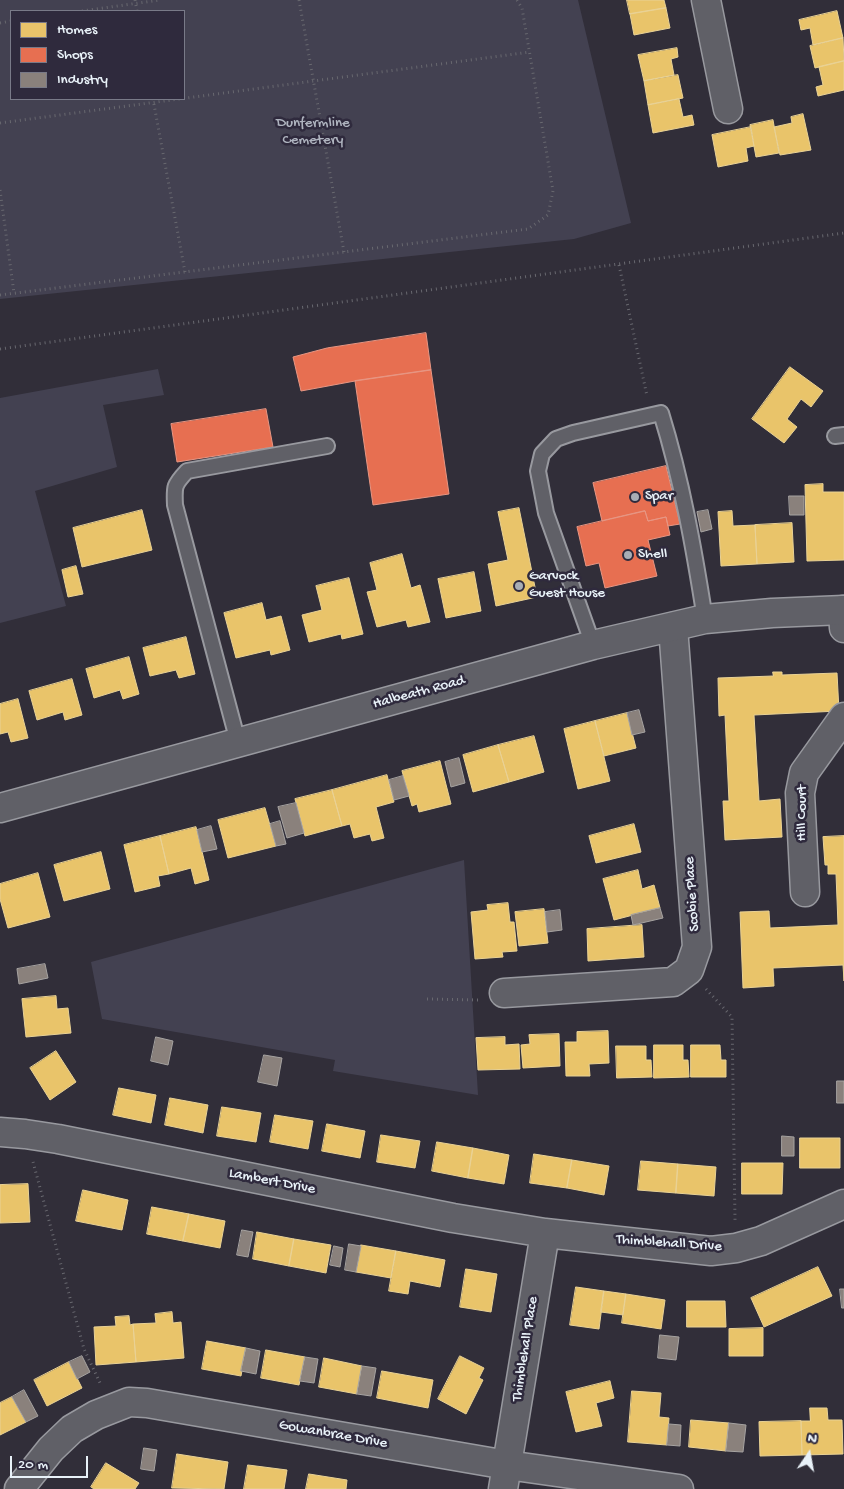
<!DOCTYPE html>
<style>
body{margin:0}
#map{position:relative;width:844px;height:1489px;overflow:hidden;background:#312e39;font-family:"Gochi Hand",sans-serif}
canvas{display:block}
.legend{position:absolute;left:10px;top:10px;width:175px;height:90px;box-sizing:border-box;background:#2f2a3d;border:1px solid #797a88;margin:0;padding:6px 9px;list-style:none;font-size:15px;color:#e8f1f8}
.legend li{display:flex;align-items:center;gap:10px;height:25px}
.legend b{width:25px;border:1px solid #797a88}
.north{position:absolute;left:784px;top:1429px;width:50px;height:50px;-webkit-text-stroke:4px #2f2a3d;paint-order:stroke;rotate:12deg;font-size:14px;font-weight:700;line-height:20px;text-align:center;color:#e8f1f8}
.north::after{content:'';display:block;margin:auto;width:18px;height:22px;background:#e8f1f8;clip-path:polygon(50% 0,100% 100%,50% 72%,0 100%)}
.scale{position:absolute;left:10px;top:1456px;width:78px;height:22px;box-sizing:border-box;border:2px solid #e8f1f8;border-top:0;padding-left:6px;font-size:15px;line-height:18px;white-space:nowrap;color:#e8f1f8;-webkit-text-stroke:4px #2f2a3d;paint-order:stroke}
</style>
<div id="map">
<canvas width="844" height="1489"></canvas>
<ul class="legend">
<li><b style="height:14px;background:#e9c46a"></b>Homes</li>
<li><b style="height:14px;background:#e76f51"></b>Shops</li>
<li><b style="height:14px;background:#8a817c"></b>Industry</li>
</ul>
<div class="north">N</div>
<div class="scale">20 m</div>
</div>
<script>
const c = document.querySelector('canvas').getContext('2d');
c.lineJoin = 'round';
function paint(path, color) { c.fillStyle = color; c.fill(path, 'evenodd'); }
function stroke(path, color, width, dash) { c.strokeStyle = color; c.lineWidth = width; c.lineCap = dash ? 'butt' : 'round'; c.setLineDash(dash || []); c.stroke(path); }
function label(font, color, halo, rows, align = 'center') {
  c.font = font + ' "Gochi Hand",sans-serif'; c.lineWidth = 5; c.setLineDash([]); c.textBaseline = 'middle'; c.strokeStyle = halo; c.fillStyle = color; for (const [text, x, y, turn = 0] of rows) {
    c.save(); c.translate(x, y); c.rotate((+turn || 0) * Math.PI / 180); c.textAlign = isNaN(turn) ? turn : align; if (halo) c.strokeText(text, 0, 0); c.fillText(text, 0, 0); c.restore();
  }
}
paint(new Path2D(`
 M0 0H578L631 223 574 239 0 299ZM11 11H184V99H11Z
 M158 369 164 395 103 405 117 467 35 491 66 606 0 623V398Z
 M464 860 478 1095 333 1071 335 1060 102 1019 91 962Z`), '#434151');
const homes = new Path2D(`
 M627 0H664L666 8 630 14Z
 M666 8 670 28 634 35 630 14Z
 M837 11 843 38 813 45 810 28 801 30 799 20Z
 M843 38 844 61 815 68 810 46Z
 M677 48 678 57 671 59 674 75 644 81 638 55Z
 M844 61V90L818 96 816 87 823 85 819 67Z
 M678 75 683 98 648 105 644 81Z
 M679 99 683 117 692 115 694 125 653 133 648 105Z
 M803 114 811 150 780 155 774 127 792 123 791 117Z
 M773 120 779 153 756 157 750 125Z
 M751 127 754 146 746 148 748 161 718 167 712 135Z
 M790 367 823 391 811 407 801 399 787 419 797 427 784 443 752 419Z
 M823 484V492H844V560L807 561 805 485Z
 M519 508 537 597 496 606 488 564 508 560 498 512Z
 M142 510 152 550 82 567 73 528Z
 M732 511 733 526 755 525 757 564 721 566 718 512Z
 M792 523 794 562 757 564 755 525Z
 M402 554 411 588 420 585 430 622 408 627 406 620 377 627 367 592 377 590 370 563Z
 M76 566 83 594 68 597 62 570Z
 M474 572 481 611 446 618 438 579Z
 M349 578 363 634 342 639 341 634 309 642 302 615 322 610 316 586Z
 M262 603 266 620 281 616 290 650 271 655 270 650 236 658 224 613Z
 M186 637 195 674 179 678 176 670 150 676 143 648Z
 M129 657 139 694 123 699 120 690 94 698 86 669Z
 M773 672H782V675L837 673 839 711 754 715 759 801 780 799 782 837 725 840 723 801H729L725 715 719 716 718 678 773 676Z
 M72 679 82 715 65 720 63 712 37 720 29 691Z
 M18 699 28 738 11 742 8 732 0 734V704Z
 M627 713 636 748 604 756 595 721Z
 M595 721 610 781 578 789 564 729Z
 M534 736 544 772 509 782 498 745Z
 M498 745 509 782 473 792 463 755Z
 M440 761 451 804 419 812 417 804 412 806 402 771Z
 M387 775 394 802 376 807 384 838 372 841 370 834 354 838 350 824 342 826 332 790Z
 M332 790 342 826 305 836 295 799Z
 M265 808 276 846 228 858 218 820Z
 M634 824 641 852 596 863 589 836Z
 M196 827 209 880 195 884 191 868 169 874 160 836Z
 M160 836 169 874 158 876 160 886 135 892 124 845Z
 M844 836V981L843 965 773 968 774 986 743 988 740 912 769 911 770 928 838 925 836 874H828V865H825L823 837Z
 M101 852 110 889 64 901 54 865Z
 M638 870 642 889 654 885 660 908 614 920 603 879Z
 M38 873 50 917 8 928 0 899V884Z
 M508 903 510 922H514L517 951 502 952 503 957 475 959 471 912 488 910 487 905Z
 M544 909 548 943 519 946 515 912Z
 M642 925 644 957 588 961 587 929Z
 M56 996 57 1009 68 1008 71 1033 26 1037 22 999Z
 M608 1031 609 1063 589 1064 590 1076H566L565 1042H577V1032Z
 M559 1034 560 1066 523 1068 521 1045 530 1044 529 1035Z
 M505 1037V1045L519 1044 520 1069 478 1070 476 1038Z
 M654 1045H683V1060H688L689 1077 654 1078Z
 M691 1045H720L721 1060H726V1077H691Z
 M616 1046H646V1060H651L652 1077 617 1078Z
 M56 1051 76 1082 50 1100 30 1068Z
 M119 1088 156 1095 151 1123 113 1115Z
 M170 1098 208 1105 203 1133 165 1125Z
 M222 1107 261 1113 256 1142 217 1136Z
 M275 1115 313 1121 308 1149 270 1142Z
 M327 1124 365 1131 360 1158 322 1151Z
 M381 1135 420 1141 415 1168 377 1162Z
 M800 1138H840V1168H800Z
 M437 1142 473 1148 468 1178 432 1171Z
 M473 1148 509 1155 504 1184 468 1178Z
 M534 1154 572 1160 567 1188 530 1183Z
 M572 1160 609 1166 604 1195 567 1188Z
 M641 1161 678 1164 676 1193 638 1190Z
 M742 1163H783L782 1194H742Z
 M678 1164 716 1167 714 1196 676 1193Z
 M28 1184 30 1222 0 1223V1185Z
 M83 1190 128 1200 122 1230 76 1221Z
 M152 1207 189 1214 183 1241 147 1234Z
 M189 1214 225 1221 220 1248 183 1241Z
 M257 1232 294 1239 289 1266 253 1259Z
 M294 1239 331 1245 326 1273 289 1266Z
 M361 1245 396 1251 391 1278 356 1272Z
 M396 1251 445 1260 440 1287 410 1281 408 1294 389 1291Z
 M818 1267 832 1296 764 1327 751 1298Z
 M466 1269 497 1274 491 1312 460 1307Z
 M576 1287 604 1291 599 1329 570 1325Z
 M604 1291 626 1294 623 1315 601 1312Z
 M626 1294 665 1300 661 1329 622 1323Z
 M687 1301H725L726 1327H687Z
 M172 1312 173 1323 181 1322 184 1358 136 1362 133 1324 156 1323 155 1314Z
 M129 1316 130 1325 133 1324 136 1362 96 1365 94 1327 116 1326 115 1317Z
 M763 1328V1356H729V1329Z
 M207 1341 246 1348 241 1376 202 1369Z
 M266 1350 305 1357 299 1385 261 1378Z
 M460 1356 484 1368 479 1378 483 1380 466 1414 438 1399Z
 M324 1358 362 1366 357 1394 319 1387Z
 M69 1362 82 1388 47 1406 34 1380Z
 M382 1371 433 1380 428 1408 377 1398Z
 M610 1381 614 1398 596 1403 602 1426 576 1432 566 1392Z
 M632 1391 661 1393 659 1417 669 1418 667 1445 628 1442Z
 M12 1397 26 1422 0 1435V1403Z
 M810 1408H827L828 1420H842L843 1454 802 1455 801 1421H810Z
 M691 1420 729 1423 726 1451 689 1447Z
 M801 1421 802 1455 760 1456 759 1422Z
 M177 1454 228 1462 224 1489 172 1488Z
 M106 1463 139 1483 135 1489H94L91 1487Z
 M248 1465 287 1470 284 1489H244Z
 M309 1474 347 1480 346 1489H306Z`);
paint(homes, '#e9c46a');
stroke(homes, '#e9d295', 1);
const shops = new Path2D(`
 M426 333 431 370 355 381 301 391 293 357 327 348Z
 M431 370 449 494 373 505 355 381Z
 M266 409 273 447 177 462 171 424Z
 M666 466 680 524 668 526 666 517 648 521 645 511 602 521 593 483Z
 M645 511 648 521 666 517 670 535 648 540 657 576 605 588 599 563 586 566 577 527Z`);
paint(shops, '#e76f51');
stroke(shops, '#e79683', 1);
const industry = new Path2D(`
 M789 496H804V515H790Z
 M708 510 712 529 701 532 697 512Z
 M639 710 645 732 632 735 627 713Z
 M459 758 465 783 451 787 445 762Z
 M403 776 409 796 394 800 389 780Z
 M296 803 304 833 287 838 278 807Z
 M280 821 286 844 276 846 270 824Z
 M211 826 217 849 202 852 197 830Z
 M660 908 663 918 633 925 631 915Z
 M560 910 562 930 547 932 545 912Z
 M45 964 48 978 19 984 17 969Z
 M156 1037 173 1041 168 1065 151 1061Z
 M264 1055 282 1058 277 1086 258 1082Z
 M837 1081H844V1103H837Z
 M782 1136 794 1137V1156H782Z
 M242 1230 253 1232 248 1257 237 1255Z
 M349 1244 361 1246 356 1272 345 1270Z
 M334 1246 343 1248 340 1267 330 1265Z
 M840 1289H844V1308H842Z
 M660 1335 679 1337 676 1360 658 1358Z
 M246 1348 260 1351 256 1374 241 1371Z
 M82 1356 90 1372 77 1379 69 1362Z
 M305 1357 318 1359 314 1383 300 1381Z
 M362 1366 376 1368 371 1396 357 1394Z
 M24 1390 38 1416 26 1422 12 1397Z
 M729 1423 746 1425 743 1452 726 1451Z
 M669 1424 681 1425 680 1446 667 1445Z
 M144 1448 157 1450 154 1471 141 1469Z`);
paint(industry, '#8a817c');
stroke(industry, '#a6a3a1', 1);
const lane = new Path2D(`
 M835 436 844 435
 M593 645 546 513 538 471 542 454 556 439 573 433 661 413C682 481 694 549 705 619
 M238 742 175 505C174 486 174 485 187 471L327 446`);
const street = new Path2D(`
 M706 0 728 109
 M843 610 844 628
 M805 892 800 793 804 773 844 717
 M504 993 673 982 689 970 697 947 673 627
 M0 1132 25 1134 58 1139 453 1218 545 1233 711 1251 736 1248 761 1241 844 1204
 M19 1489 51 1449 72 1429 96 1415 129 1402 147 1403 507 1465 679 1489
 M503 1489 545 1233`);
const primary = new Path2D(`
 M0 808 593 645 705 619 772 613 844 610`);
stroke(lane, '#98999f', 18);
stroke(street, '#98999f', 31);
stroke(primary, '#98999f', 31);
stroke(new Path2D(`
 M135 0 137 11
 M299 0 344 252
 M82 11 160 0
 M0 23 11 21
 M153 99 185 272
 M0 123 530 52
 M0 190 14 293
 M619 265 647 396
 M0 295 528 229 548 215 553 191 522 8 517 0
 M0 349 844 233
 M706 989 732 1017 735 1220
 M427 999 479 1000
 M33 1162 84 1349 101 1385`), '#68686f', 3, [1, 4]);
stroke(lane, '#606067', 14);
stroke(street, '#606067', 28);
stroke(primary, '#606067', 28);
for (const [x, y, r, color] of [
 [635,497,5,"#a8adb5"],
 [628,555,5,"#a8adb5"],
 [519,586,5,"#a8adb5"]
]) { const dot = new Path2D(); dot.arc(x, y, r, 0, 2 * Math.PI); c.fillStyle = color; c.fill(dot); stroke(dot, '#2f2a3d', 2); }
label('15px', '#afb4bf', '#2f2a3d', [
 ["Dunfermline",313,124],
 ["Cemetery",313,141]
]);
label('15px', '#e8f1f8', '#2f2a3d', [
 ["Spar",645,497],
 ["Shell",638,555],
 ["Garvock",529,577],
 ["Guest House",529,594]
], 'left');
label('15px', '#e8f1f8', '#2f2a3d', [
 ["Halbeath Road",419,693,-15],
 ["Hill Court",803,813,-90],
 ["Scobie Place",693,894,-94],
 ["Lambert Drive",272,1182,11],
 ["Thimblehall Drive",669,1244,4],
 ["Thimblehall Place",526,1349,-81],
 ["Gowanbrae Drive",333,1435,10]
]);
</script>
